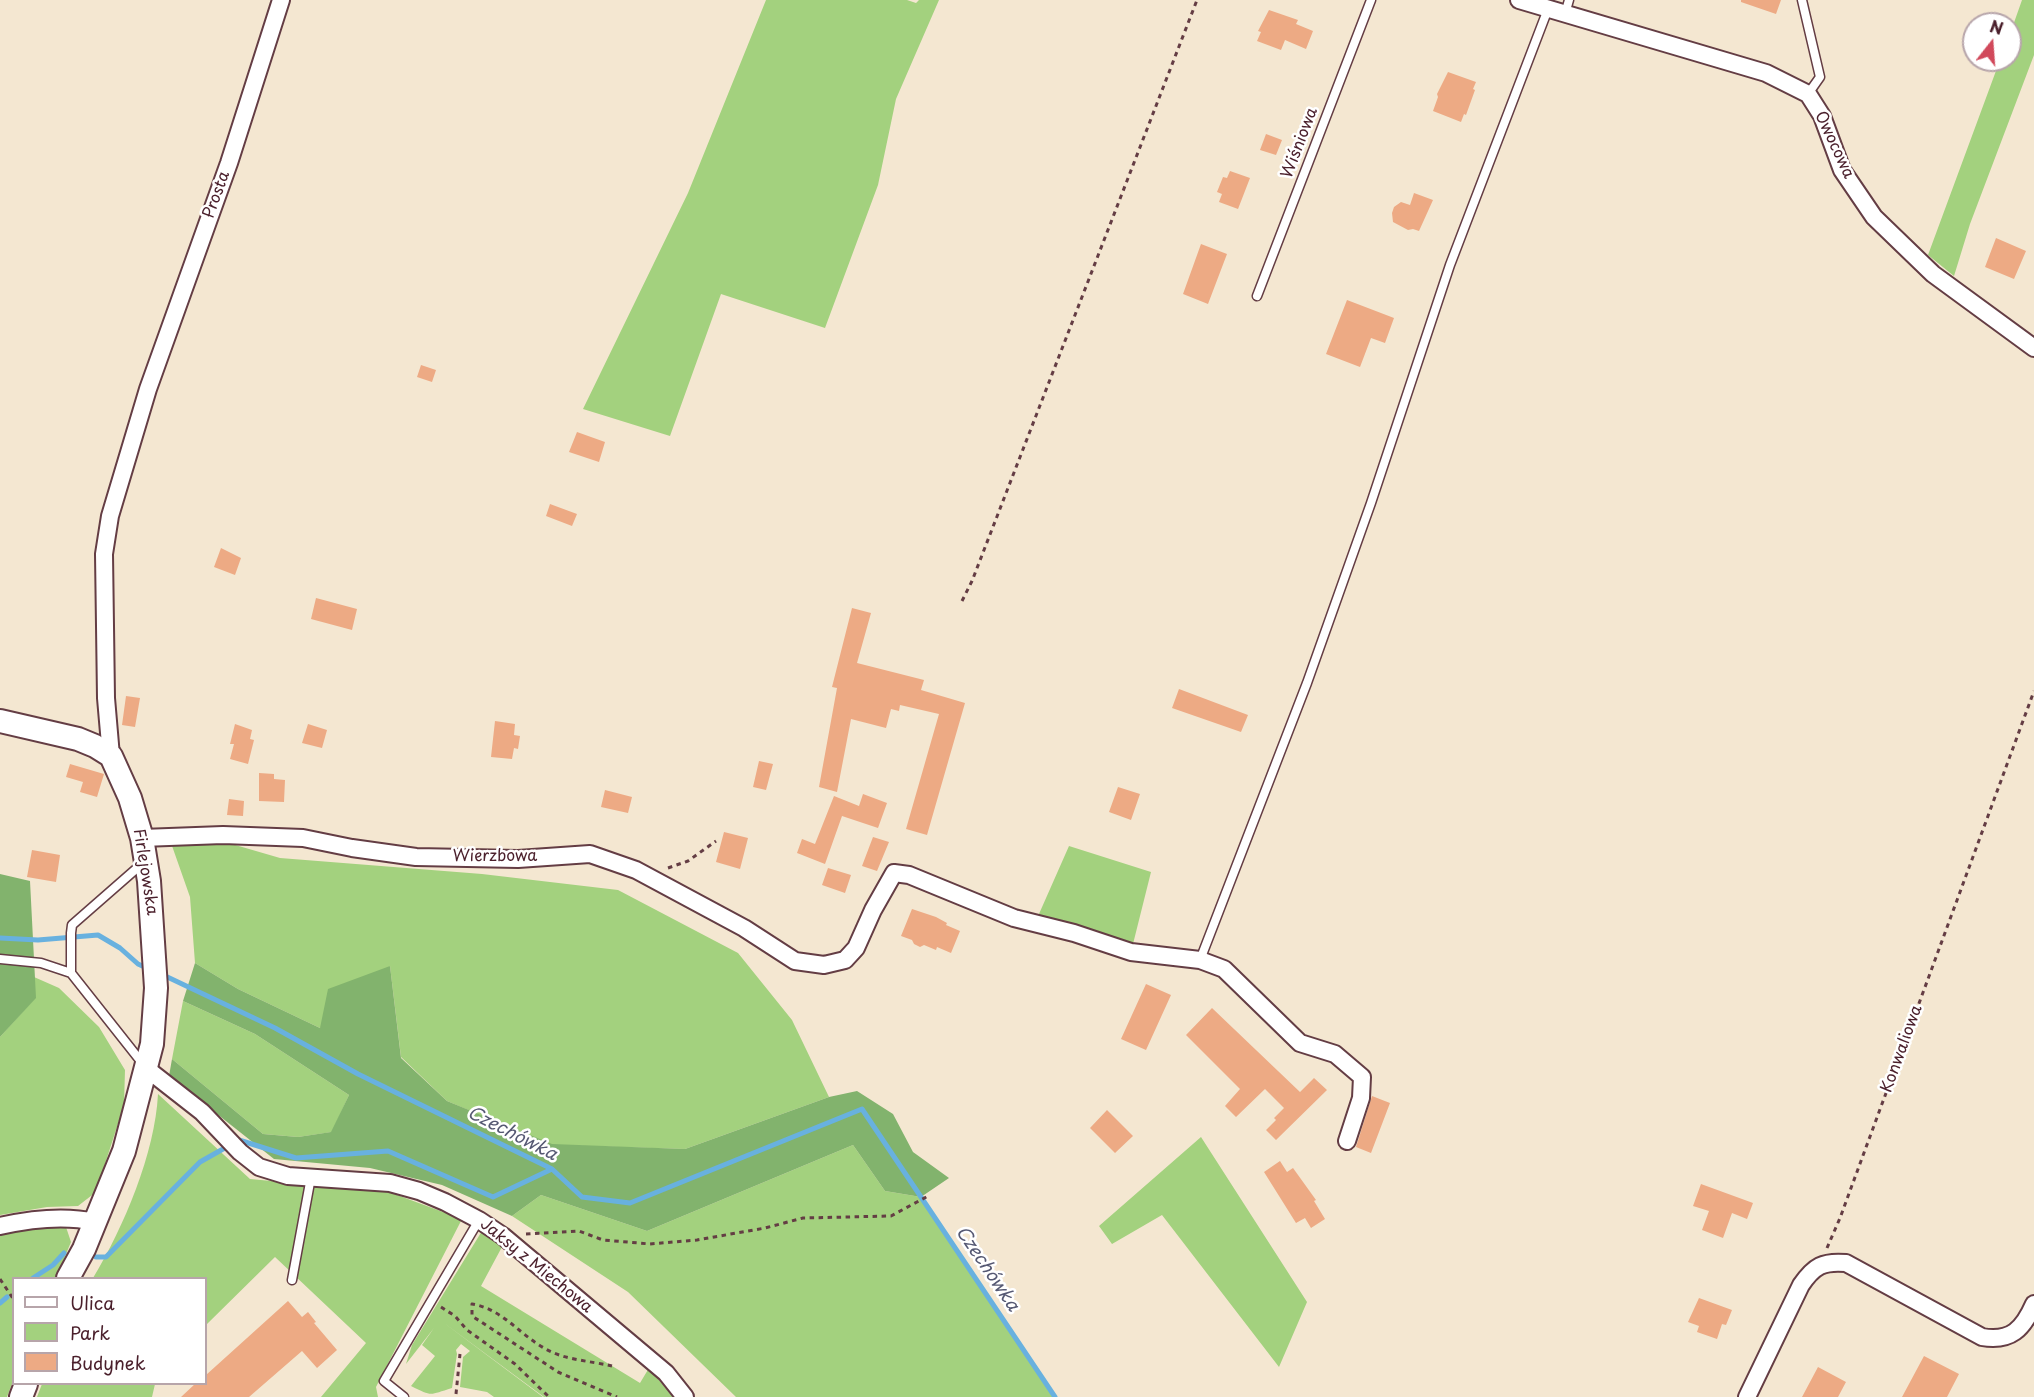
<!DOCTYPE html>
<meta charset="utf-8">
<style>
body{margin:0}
#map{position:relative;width:2034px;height:1397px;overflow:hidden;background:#f4e7d1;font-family:"Playpen Sans",sans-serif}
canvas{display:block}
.legend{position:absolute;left:12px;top:1277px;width:195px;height:108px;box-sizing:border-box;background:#fff;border:2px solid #b7a5aa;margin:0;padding:8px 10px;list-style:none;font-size:18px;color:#4a1f2b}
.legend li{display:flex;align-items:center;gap:12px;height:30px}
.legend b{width:30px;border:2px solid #b7a5aa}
.north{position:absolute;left:1962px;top:12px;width:60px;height:60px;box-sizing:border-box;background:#fff;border:2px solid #b7a5aa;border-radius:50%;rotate:17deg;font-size:16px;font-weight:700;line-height:24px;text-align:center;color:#4a1f2b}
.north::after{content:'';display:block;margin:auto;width:21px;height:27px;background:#d1495b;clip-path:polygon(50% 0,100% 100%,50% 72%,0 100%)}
</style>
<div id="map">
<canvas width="2034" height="1397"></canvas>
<ul class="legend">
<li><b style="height:8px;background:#fff"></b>Ulica</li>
<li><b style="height:16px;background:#a3d17e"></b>Park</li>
<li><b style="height:16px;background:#edaa84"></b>Budynek</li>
</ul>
<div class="north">N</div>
</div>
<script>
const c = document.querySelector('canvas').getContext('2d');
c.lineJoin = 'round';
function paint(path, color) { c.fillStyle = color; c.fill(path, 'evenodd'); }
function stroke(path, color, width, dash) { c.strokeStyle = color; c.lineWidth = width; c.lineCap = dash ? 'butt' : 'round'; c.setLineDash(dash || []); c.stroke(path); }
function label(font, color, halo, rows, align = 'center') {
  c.font = font + ' "Playpen Sans",sans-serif'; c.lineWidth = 5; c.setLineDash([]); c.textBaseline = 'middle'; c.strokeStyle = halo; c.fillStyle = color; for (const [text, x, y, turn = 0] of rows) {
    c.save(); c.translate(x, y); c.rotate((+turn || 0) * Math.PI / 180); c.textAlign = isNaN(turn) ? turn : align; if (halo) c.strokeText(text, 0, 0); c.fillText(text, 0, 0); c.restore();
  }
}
paint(new Path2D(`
 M766 0H907L916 3 919 0H939L896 99 878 185 825 328 721 294 670 436 583 409 688 193Z
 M2022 0H2034V55L1970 224 1954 276 1928 255 2000 60H2010V34Z
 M225 842 280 858 482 874 618 890 738 953 792 1020 829 1097 685 1149 552 1145 447 1101 401 1057 390 966 320 1028 238 989 195 963 190 897 171 843Z
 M1069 846 1151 872 1131 952 1035 923Z
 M34 977 59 988 99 1027 125 1070 124 1105 96 1192 78 1206 47 1207 0 1215V1037L35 998Z
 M183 1001 255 1034 349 1095 332 1132 298 1137 263 1134 172 1059Z
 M158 1094 250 1179 389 1192 462 1219 376 1387 378 1397H321L366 1343 275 1257 206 1325V1278H93C124 1227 155 1153 158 1094Z
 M1201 1137 1307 1302 1279 1367 1162 1215 1112 1244 1099 1226Z
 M853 1145 885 1191 921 1197 1055 1397H736L628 1292 512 1216 541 1195 647 1231Z
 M63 1218 71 1242 56 1278H14L13 1381 7 1397H0V1226Z
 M482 1231 503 1245 481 1286 640 1383 649 1368 673 1397H544L440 1320 543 1397H494L487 1392 460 1387 463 1357 470 1351 461 1344 456 1350 457 1354 452 1388C429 1395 433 1397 411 1386L435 1356 422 1345 434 1328 406 1364 412 1345Z
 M42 1384H155L152 1397H37Z`), '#a3d17e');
paint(new Path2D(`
 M0 874 30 881 36 998 0 1037Z
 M195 963 238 989 320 1028 328 989 390 966 401 1058 447 1101 552 1144 685 1149 829 1097 857 1091 893 1114 913 1152 949 1178 921 1197 885 1191 853 1145 647 1231 541 1195 512 1216 442 1185 370 1168 274 1159 169 1076 172 1059 263 1134 298 1137 331 1132 349 1095 255 1034 183 1001Z`), '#82b36d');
stroke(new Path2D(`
 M0 938 38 940 98 935 120 948 138 964 149 969
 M161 974 275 1028 358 1074 552 1169 582 1197 630 1203 862 1109 1055 1397
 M96 1257H106L200 1162 239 1140 296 1158 388 1151 493 1197 552 1169
 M33 1278 53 1265 64 1253
 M0 1303 7 1297`), '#68b1df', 5);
paint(new Path2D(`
 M1741 0H1781L1776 14 1741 2Z
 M1269 10 1298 20 1296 24 1313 31 1306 49 1285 40 1281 50 1257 41 1261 32 1258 31Z
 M1448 72 1476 82 1473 89 1475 90 1466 115 1464 114 1461 122 1433 111 1438 97 1437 94Z
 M1266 134 1282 140 1276 155 1260 150Z
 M1230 171 1250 178 1238 209 1219 202 1222 194 1217 192 1223 177 1227 178Z
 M1414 193 1433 200 1419 231 1413 229 1408 230 1393 222 1392 213 1394 207 1401 202 1410 205Z
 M1996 238 2026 251 2014 279 1985 267Z
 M1201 244 1227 254 1208 304 1183 294Z
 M1347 300 1394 318 1385 343 1371 338 1360 367 1326 354Z
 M421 365 436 370 432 382 417 377Z
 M577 432 605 442 599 462 569 452Z
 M550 504 577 514 572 526 546 516Z
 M221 548 241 558 235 575 214 567Z
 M316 598 357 609 352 630 311 619Z
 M852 608 871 613 857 663 924 680 921 690 965 703 927 835 906 829 939 714 900 705 899 711 891 709 886 728 851 719 837 792 819 787 837 688 832 687Z
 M1179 689 1248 715 1241 732 1172 708Z
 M126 696 140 698 135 727 122 725Z
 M495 721 515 724 514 735 520 736 518 749 514 748 512 759 491 757Z
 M235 724 252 730 250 739 254 740 248 764 230 759 234 744H230Z
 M308 724 327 730 322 748 302 743Z
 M759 761 773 764 766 790 753 787Z
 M70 764 104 774 97 797 80 792 83 782 66 777Z
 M259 773 274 774V779L285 780 284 802 259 801Z
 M1118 787 1140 794 1131 820 1109 812Z
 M605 790 632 797 628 813 601 807Z
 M863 794 887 803 878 828 842 816 825 864 797 853 802 839 815 844 834 796 859 806Z
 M229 799 244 801 243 816 227 815Z
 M724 832 748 838 740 869 716 862Z
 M873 837 889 842 877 871 862 866Z
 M32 850 60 855 56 882 27 877Z
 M828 868 851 875 845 893 822 885Z
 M912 909 936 917 947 923 946 925 960 931 951 953 937 947 936 950 924 945 920 947 914 944 912 940 901 936Z
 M1146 984 1171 995 1146 1050 1121 1039Z
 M1212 1008 1300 1092 1314 1078 1327 1090 1276 1140 1266 1130 1276 1120 1274 1118 1284 1108 1265 1089 1236 1117 1225 1106 1240 1089 1186 1035Z
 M1372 1096 1390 1103 1371 1153 1356 1147Z
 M1107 1110 1133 1136 1115 1153 1090 1128Z
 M1280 1161 1287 1172 1293 1168 1316 1200 1314 1201 1325 1219 1311 1228 1305 1218 1296 1223 1264 1172Z
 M1701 1184 1753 1203 1747 1219 1732 1213 1723 1238 1702 1230 1709 1211 1693 1206Z
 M1699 1298 1732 1310 1726 1325 1722 1324 1717 1339 1697 1332 1699 1326 1688 1322Z
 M288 1301 302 1317 308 1312 316 1322 314 1323 337 1350 317 1368 302 1351 249 1397H181L196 1383H206V1375Z
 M1924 1356 1959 1374 1947 1397H1902Z
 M1818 1367 1846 1382 1838 1397H1802Z`), '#edaa84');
const lane = new Path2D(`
 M1802 0 1820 77 1808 94
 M1565 14 1569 0
 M1257 296 1371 0
 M0 959 41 963 71 973 143 1064
 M1200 960 1307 683 1371 503 1450 265 1548 9
 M71 973V933L72 925 144 862
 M292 1280 311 1177
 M404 1397 384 1381 479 1220`);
const street = new Path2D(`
 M1519 0 1766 73 1808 94 1822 116 1842 170 1874 217 1933 274 2034 348
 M111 756 106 698 104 554 110 516 148 389 229 163 281 0
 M142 838 223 835 303 838 352 848 416 857 518 859 590 854 636 870 744 928 795 961 824 965 845 960 856 948 873 910 894 873 909 875 1014 918 1074 933 1131 952 1200 960 1224 969 1300 1043 1335 1054 1362 1077 1361 1098 1347 1141
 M147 1069 202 1112 240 1152 259 1167 288 1176 390 1183 419 1191 445 1202 479 1220 503 1236 666 1373 685 1397
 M0 1226C31 1219 64 1215 95 1222
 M1747 1397 1801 1285C1814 1266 1823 1261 1846 1263L1982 1337C2011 1342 2023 1329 2034 1304`);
const secondary = new Path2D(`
 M0 721 78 739 95 746 111 756 130 798 142 838 149 881 156 988 152 1044 124 1151 84 1249 68 1278
 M21 1397 26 1384`);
stroke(lane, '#643d44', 11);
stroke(street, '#643d44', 20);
stroke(secondary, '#643d44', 26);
stroke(new Path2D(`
 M962 601 972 581 1197 0
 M668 868 688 861 716 841
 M526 1234 579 1231 603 1240 650 1244 697 1240 765 1228 803 1218 891 1216 930 1195
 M1827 1248 1840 1218 2034 691
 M0 1279 14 1300
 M441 1307 455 1316 467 1330 515 1364 549 1397
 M612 1366C591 1361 563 1360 544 1348 518 1333 502 1309 472 1304V1316L558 1372 617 1397
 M456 1394 460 1354`), '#643d44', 3, [4.5, 4.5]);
stroke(lane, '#fff', 8);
stroke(street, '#fff', 16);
stroke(secondary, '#fff', 22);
label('16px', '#4a1f2b', '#fff', [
 ["Wiśniowa",1300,143,-69],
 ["Owocowa",1834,145,65],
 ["Prosta",217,195,-70],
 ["Wierzbowa",495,857],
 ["Firlejowska",145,872,81],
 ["Konwaliowa",1902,1049,-70],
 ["Jaksy z Miechowa",536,1266,39]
]);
label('italic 18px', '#565973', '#fff', [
 ["Czechówka",512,1134,27],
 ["Czechówka",987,1269,56]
]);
</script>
